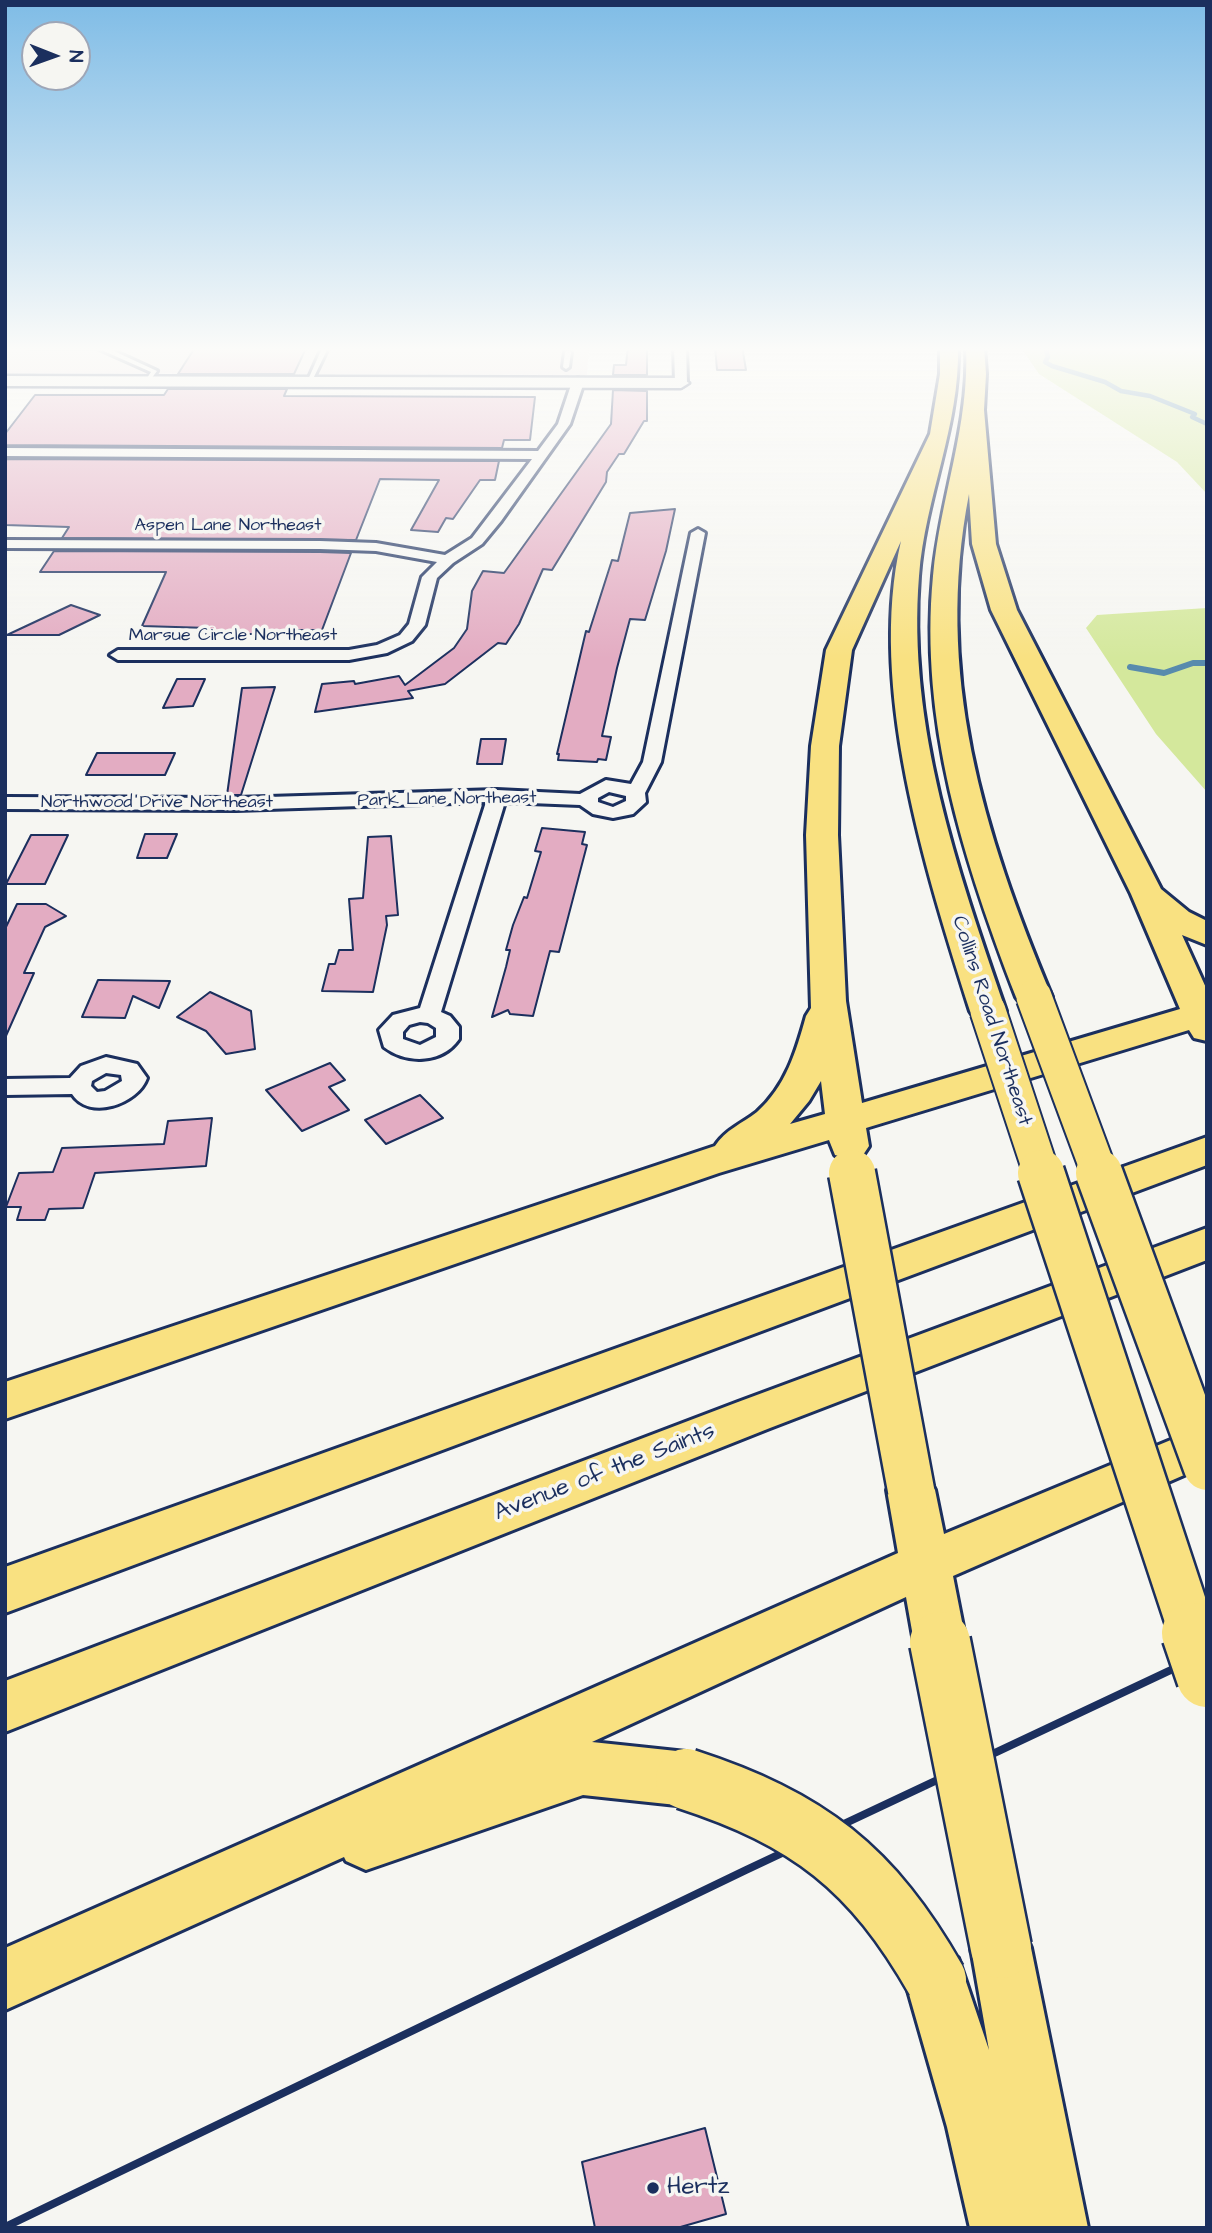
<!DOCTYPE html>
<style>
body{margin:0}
#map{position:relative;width:1212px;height:2233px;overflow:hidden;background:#f6f6f2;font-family:"Architects Daughter",sans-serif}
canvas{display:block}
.frame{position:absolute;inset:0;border:7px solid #1b2f5e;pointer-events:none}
.north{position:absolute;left:21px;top:21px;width:70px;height:70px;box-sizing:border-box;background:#f6f6f2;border:2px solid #9ea6b7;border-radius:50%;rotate:91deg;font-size:19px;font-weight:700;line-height:28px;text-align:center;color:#1b2f5e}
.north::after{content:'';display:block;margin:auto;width:24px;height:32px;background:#1b2f5e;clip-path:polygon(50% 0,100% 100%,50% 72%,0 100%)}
</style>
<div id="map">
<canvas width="1212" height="2233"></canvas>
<div class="frame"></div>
<div class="north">N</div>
</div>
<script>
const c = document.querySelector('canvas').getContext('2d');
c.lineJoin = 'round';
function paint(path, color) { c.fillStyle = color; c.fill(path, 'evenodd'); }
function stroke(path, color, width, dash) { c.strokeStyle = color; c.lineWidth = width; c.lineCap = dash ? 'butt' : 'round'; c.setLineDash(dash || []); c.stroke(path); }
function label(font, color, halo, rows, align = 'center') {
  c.font = font + ' "Architects Daughter",sans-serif'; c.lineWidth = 7; c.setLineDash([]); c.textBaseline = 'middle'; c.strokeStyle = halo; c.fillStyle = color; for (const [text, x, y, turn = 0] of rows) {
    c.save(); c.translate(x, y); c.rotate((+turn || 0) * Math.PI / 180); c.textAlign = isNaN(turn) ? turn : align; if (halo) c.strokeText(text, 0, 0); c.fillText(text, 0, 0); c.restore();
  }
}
paint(new Path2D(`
 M5 346H589L587 375 5 373Z`), '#f0e0e4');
paint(new Path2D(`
 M1020 346H1207V494L1177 462 1039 374Z
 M1207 608V792L1156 734 1086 628 1097 615Z`), '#d4e89c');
stroke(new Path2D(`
 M1045 346 1048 357 1045 362 1052 366 1105 382 1121 391 1150 396 1195 414 1192 417 1207 424`), '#588bad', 4.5);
stroke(new Path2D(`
 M1130 667 1164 673 1193 663H1207`), '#588bad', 6);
const building = new Path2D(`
 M196 346H307L294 374H178Z
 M628 346H647V375H613L614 365H626Z
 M715 346H742L746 370H717Z
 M168 389H287L284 396 535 397 530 440H504L502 448 5 445V434L35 395H164Z
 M613 390 647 391V421H644L624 454H619L607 472 606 482 552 570 543 569 519 624 506 644 498 643 445 684 408 691 413 698 315 712 322 684 354 681 355 684 399 676 405 685 454 648 467 629 472 591 483 571 504 573 611 424Z
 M5 459 499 461 495 480H480L453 519 446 518 438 532 411 530 439 480 380 479 356 540 62 538 69 527 5 525Z
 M675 509 666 551 645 620 630 619 617 668 602 736 611 737 606 760 598 759 597 762 558 760 559 754H557L586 631 589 632 612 560 618 561 630 513Z
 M54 551 320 552 351 553 322 630H294L292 634H206L209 628 142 626 166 572H40Z
 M71 605 100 615 59 635H7Z
 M177 679H205L193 706 163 708Z
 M275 687 241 795H227L242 688Z
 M481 739H506L502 764H477Z
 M97 753H175L165 775H86Z
 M542 828 585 832 582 844 587 845 559 952 550 951 533 1016 510 1014 508 1010 492 1017 506 967 510 950H506L513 925 524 897 527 898 541 852 535 851Z
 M145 834H177L167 858H137Z
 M31 835H68L45 884H6Z
 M391 836 398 915 386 916 387 925 373 992 322 991 329 964H335L339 950H353L349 899 363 898 368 837Z
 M17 904H46L66 916 45 927 24 973H34L5 1038V929Z
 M98 980H100L170 981 159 1008 133 996 125 1018 82 1017Z
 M210 992 251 1011 255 1049 226 1054 206 1031 177 1017Z
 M330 1063 345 1080 329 1087 349 1110 302 1131 266 1090Z
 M420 1095 443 1118 386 1144 365 1120Z
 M212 1118 206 1166 95 1173 83 1208 49 1209 45 1220H17L21 1207H6L19 1173 53 1172 62 1148 164 1144 168 1121Z
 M705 2128 726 2214 677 2228H595L582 2162Z`);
paint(building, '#e3acc2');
stroke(building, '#1b2f5e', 2);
const service = new Path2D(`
 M26 346H103L157 371 148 383 145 381 151 372 97 348H29Z
 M323 346H329L312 381 307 382Z
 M568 350 571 352 569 367 566 369 563 367 565 352Z`);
const minor = new Path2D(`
 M674 346H686L687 383 681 387 675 383Z
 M578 378 584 382 570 424 501 521 482 544 453 563 437 578 425 625 412 641 387 653 349 660H118L110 655 118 650H349L377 645 400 635 409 624 422 577 437 562 376 551 320 549 5 548V540L320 541 376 543 445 555 472 538 532 459 5 456V448L538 451 558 424 572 382Z
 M698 529 705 533 661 762 645 793 646 802 633 814 613 818 593 814 580 805 505 802 441 1012 450 1016 459 1027V1039C442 1064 406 1064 384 1047L379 1030 393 1015 420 1008 486 802 236 810 5 809V797L236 798 497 790 580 794 606 780 631 784 643 762 691 533ZM609 792 626 796V801L613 807 598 802V798ZM420 1022 428 1023 436 1028V1037L420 1045 403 1039V1032L409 1025Z
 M106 1057 137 1064 147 1078C138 1104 89 1121 72 1094L5 1095V1079L70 1078 81 1066ZM106 1073 121 1075 122 1081 105 1091 97 1092 91 1086 92 1081Z`);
const tertiary = new Path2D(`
 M5 376 681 378 689 383 681 388 5 386Z`);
const motorway = new Path2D(`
 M940 346H958C960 426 925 497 919 576 907 726 958 872 1006 1011L1001 1019 988 1022 975 1019 970 1011C926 872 867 687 901 541L852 650 839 746 838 835 846 1001 862 1103 1180 1009 1131 894 991 610 972 544 969 494C934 674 983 832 1052 997L1046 1005 1034 1008 1022 1005 1016 997C964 862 919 722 933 576 940 498 970 425 966 346H984L986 374 984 410 996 544 1017 610 1161 889 1189 912 1207 921V945L1182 935 1207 990V1041L1194 1038 1189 1030 866 1128 869 1146 863 1155 849 1159 835 1155 829 1140 719 1173 5 1419V1382L715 1146C725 1130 743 1123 757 1112 786 1086 796 1052 806 1016L811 1008 806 835 811 746 826 650 930 434 940 374ZM821 1081 825 1114 790 1124 809 1101Z
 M1207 1137V1165L5 1613V1567Z
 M1207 1228V1260L770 1428 5 1732V1681L738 1402Z
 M1207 1425V1465L953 1576 966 1642 959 1659 940 1666 921 1659 914 1642 906 1597 592 1742 686 1752 706 1760 714 1779 706 1798 686 1806 583 1795 366 1870 346 1861 344 1857 5 2010V1948L898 1553 887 1490 894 1476 911 1470 928 1476 935 1490 944 1534Z
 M1001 1918 1022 1927 1031 1948 1088 2228H970L947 2127 905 1980 914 1958 936 1949 958 1958 989 2050 971 1948 980 1927Z`);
stroke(service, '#1b2f5e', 6);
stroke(minor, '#1b2f5e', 6);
stroke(tertiary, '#1b2f5e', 5);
stroke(motorway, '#1b2f5e', 6);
paint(service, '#f6f6f2');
paint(minor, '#f6f6f2');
paint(tertiary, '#f6f6f2');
paint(motorway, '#f9e181');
stroke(new Path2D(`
 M5 2227 746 1870 1207 1653`), '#1b2f5e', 8);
const motorwayBridgeFar2 = new Path2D(`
 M1034 997 1100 1175
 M988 1011 1042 1175
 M852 1171 853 1175`);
const motorwayBridgeFar1 = new Path2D(`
 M852 1173 911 1490
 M1041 1173 1193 1634
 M1099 1173 1207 1467`);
const motorwayBridge = new Path2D(`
 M1192 1633 1207 1677
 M940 1642 1001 1948
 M686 1779C809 1819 872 1868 936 1980`);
stroke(motorwayBridgeFar2, '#1b2f5e', 39, []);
stroke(motorwayBridgeFar1, '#1b2f5e', 51, []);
stroke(motorwayBridge, '#1b2f5e', 65, []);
stroke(motorwayBridgeFar2, '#f9e181', 35);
stroke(motorwayBridgeFar1, '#f9e181', 46);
stroke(motorwayBridge, '#f9e181', 60);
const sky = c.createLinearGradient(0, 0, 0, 659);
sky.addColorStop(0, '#7fbce6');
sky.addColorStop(0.53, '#fbfbf9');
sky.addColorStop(1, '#fbfbf900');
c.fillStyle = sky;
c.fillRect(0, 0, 1212, 659);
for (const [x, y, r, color] of [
 [653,2188,7,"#1b2f5e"]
]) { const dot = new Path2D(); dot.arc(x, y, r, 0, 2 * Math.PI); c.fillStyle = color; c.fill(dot); stroke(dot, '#f6f6f2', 2.5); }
label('18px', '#1b2f5e', '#f6f6f2', [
 ["Aspen Lane Northeast",228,526],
 ["Marsue Circle Northeast",233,636],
 ["Park Lane Northeast",447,800,-1],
 ["Northwood Drive Northeast",157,803]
]);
label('21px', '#1b2f5e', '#f6f6f2', [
 ["Collins Road Northeast",991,1021,72]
]);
label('24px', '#1b2f5e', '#f6f6f2', [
 ["Avenue of the Saints",605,1473,-21]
]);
label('24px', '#1b2f5e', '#f6f6f2', [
 ["Hertz",667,2188]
], 'left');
</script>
